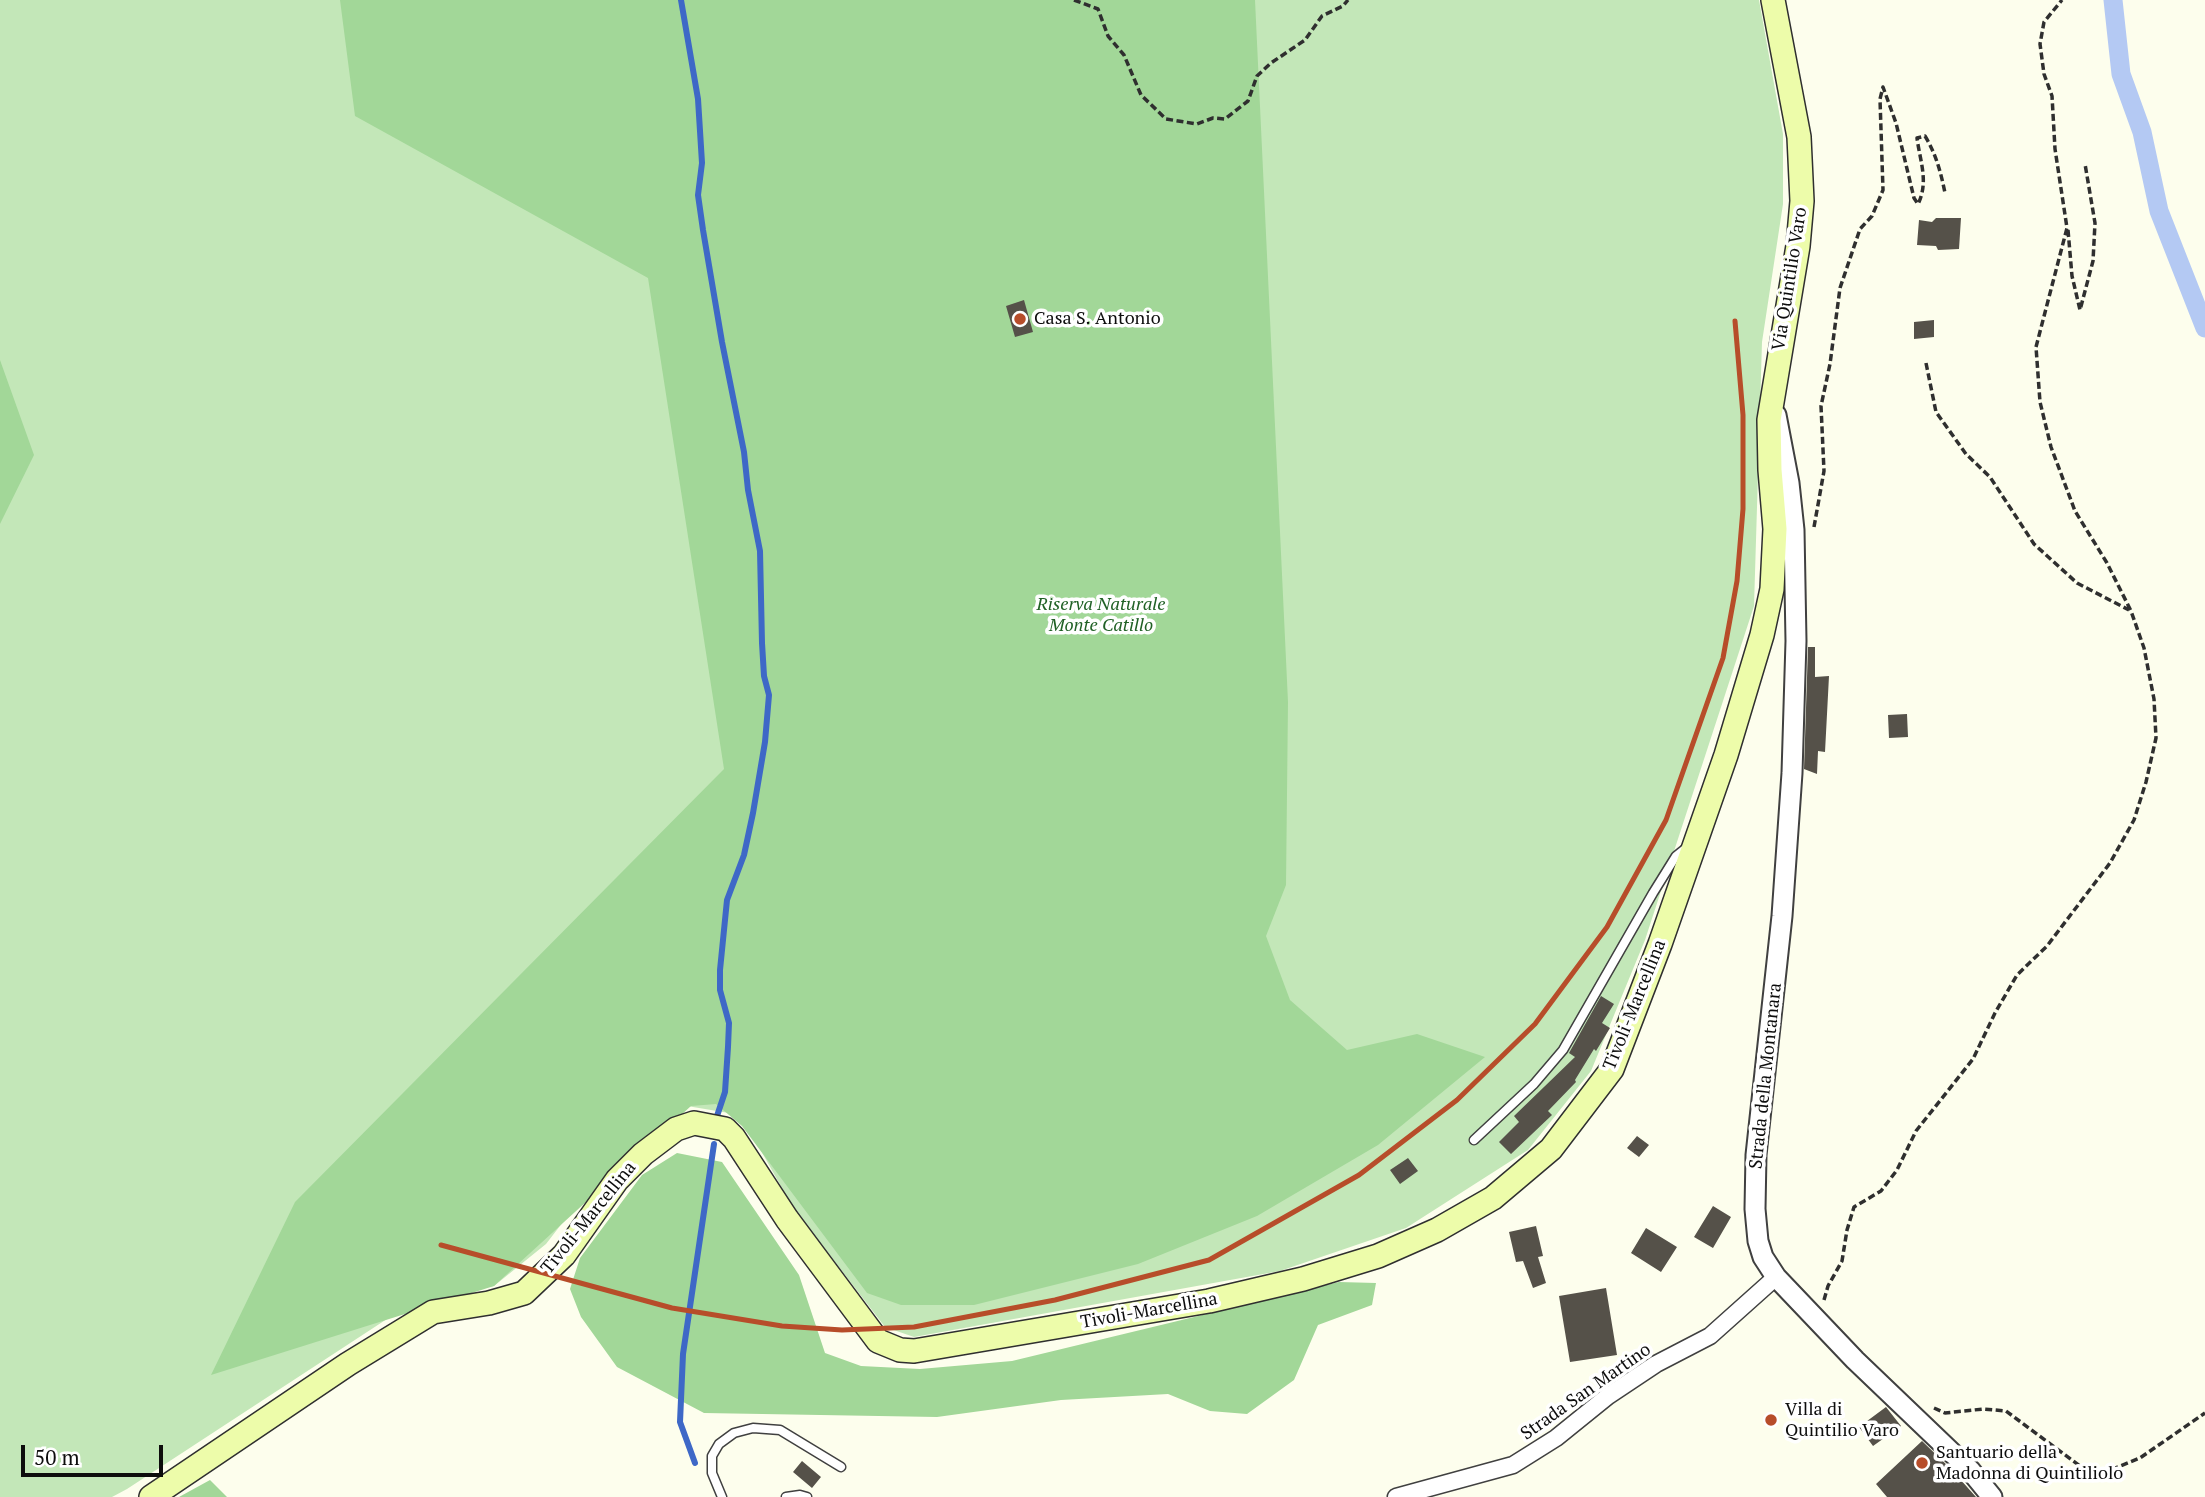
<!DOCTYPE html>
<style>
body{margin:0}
#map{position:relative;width:2205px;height:1497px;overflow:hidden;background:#fdfeed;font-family:"PT Serif",serif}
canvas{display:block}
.scale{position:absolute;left:21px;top:1445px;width:142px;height:32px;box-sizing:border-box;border:4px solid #0d0d0d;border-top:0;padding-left:9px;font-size:21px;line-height:24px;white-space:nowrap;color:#0d0d0d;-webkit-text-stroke:5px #fff;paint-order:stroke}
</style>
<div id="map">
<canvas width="2205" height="1497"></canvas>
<div class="scale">50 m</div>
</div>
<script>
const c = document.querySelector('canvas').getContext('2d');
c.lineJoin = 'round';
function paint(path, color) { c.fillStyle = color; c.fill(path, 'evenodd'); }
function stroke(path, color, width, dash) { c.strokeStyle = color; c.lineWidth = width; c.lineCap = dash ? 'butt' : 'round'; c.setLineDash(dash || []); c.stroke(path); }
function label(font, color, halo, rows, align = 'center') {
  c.font = font + ' "PT Serif",serif'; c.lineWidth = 7; c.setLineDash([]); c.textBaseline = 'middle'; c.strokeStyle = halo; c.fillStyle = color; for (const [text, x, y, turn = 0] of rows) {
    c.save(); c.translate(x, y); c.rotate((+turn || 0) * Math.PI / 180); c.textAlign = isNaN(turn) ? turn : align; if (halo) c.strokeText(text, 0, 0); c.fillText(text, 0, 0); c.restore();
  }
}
paint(new Path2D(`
 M0 0H1759L1783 134V204L1762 342 1754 606 1645 940 1591 1071 1528 1150 1406 1228 1280 1271 914 1337 885 1327 792 1206 741 1115 681 1105 604 1169 546 1244 494 1286 416 1300 127 1489 112 1497H0Z`), '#c3e7b8');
paint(new Path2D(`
 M340 0H1255L1288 702 1286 885 1266 936 1290 1000 1347 1050 1417 1034 1485 1057 1378 1145 1257 1216 1138 1264 974 1305H901L867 1293 742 1126 716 1104 691 1106 494 1286 211 1375 295 1202 724 769 648 278 355 116Z
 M0 360 34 455 0 524Z
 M677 1153 722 1162 799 1275 825 1353 861 1366 920 1369 1012 1361 1339 1282 1376 1283 1372 1305 1318 1325 1294 1380 1247 1414 1210 1411 1168 1394 1061 1400 937 1417 704 1413 617 1367 581 1317 570 1289 580 1258 642 1175Z
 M210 1480 227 1497H179Z`), '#a2d798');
stroke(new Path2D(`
 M681 0 698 99 702 163 698 195 703 230 722 342 744 452 748 490 760 551 762 643 764 676 769 695 765 742 753 813 744 855 727 900 720 970V990L729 1023 728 1047 725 1092 717 1116
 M695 1463 680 1422 683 1354 714 1144`), '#3e68c7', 6);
stroke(new Path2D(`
 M2113 0 2121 74 2142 132 2159 211 2205 328`), '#b4c9f3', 19);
paint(new Path2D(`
 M1936 218H1961L1959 249 1938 250 1936 246 1917 245 1919 220 1932 222Z
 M1024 300 1033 332 1015 337 1006 306Z
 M1934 320V337L1914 339V322Z
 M1808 647H1815V677L1829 676 1825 752 1818 751 1817 774 1804 769Z
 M1907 714 1908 737 1889 738 1888 715Z
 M1601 996 1614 1004 1602 1023 1610 1028 1596 1051 1594 1049 1575 1080 1576 1082 1548 1111 1552 1115 1511 1154 1499 1142 1519 1122 1514 1116 1575 1057 1569 1053Z
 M1637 1136 1649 1145 1639 1157 1627 1148Z
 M1408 1158 1418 1171 1400 1184 1390 1170Z
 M1713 1206 1731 1217 1713 1248 1694 1237Z
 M1536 1226 1543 1256 1538 1257 1546 1283 1533 1288 1523 1261 1516 1262 1509 1232Z
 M1646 1228 1677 1247 1661 1272 1631 1253Z
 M1606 1288 1617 1355 1570 1362 1559 1296Z
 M1886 1407 1901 1426 1873 1446 1859 1427Z
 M1922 1441 1951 1469 1976 1497H1887L1876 1484Z
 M802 1461 821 1477 812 1488 793 1472Z`), '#555149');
const service = new Path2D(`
 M1474 1140 1534 1084 1563 1050 1653 893 1676 856 1686 848
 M722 1497 712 1473V1456L719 1444 734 1433 753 1428 780 1430 841 1467
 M786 1497 800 1495 807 1497`);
const minor = new Path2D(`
 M1396 1497 1513 1465 1556 1438 1608 1396 1656 1364 1710 1336 1776 1277`);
const tertiary = new Path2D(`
 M1776 415 1789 483 1794 530 1796 641 1792 773 1782 916 1756 1155 1755 1209 1758 1241 1763 1257 1776 1277 1855 1360 1970 1470 1992 1497`);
const secondary = new Path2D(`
 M151 1497 348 1364 433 1312 489 1303 524 1293 564 1255 617 1180 643 1154 676 1129 694 1123 725 1129 734 1138 787 1219 878 1341 900 1350 914 1351 1209 1301 1303 1279 1378 1256 1437 1230 1493 1198 1551 1149 1612 1069 1660 944 1726 755 1762 635 1772 589 1775 529 1770 470 1769 420 1798 246 1802 201 1799 137 1773 0`);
stroke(service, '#404040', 11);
stroke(minor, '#404040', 19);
stroke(tertiary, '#404040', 23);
stroke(secondary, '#2f2f2f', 26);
stroke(new Path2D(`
 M1074 0 1098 9 1108 36 1124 55 1141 95 1166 119 1197 124 1213 118 1225 119 1248 101 1257 76 1271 63 1305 40 1322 16 1343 6 1348 0
 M2068 230 2072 276 2080 310 2093 261 2095 223 2085 164
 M1926 363 1936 412 1966 454 1990 477 2034 544 2077 583 2129 610
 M1814 527 1824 471 1821 406 1830 364 1840 288 1860 229 1872 216 1883 190 1880 99 1883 87 1896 123 1914 198 1918 204C1929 182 1920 161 1917 138L1925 136C1936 154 1941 173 1945 193
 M1824 1300 1828 1286 1842 1261 1847 1230 1854 1207 1881 1191 1897 1170 1916 1131 1973 1059 1995 1013 2017 975 2047 946 2110 863 2134 820 2146 782 2156 738 2154 699 2144 648 2131 611 2107 563 2075 511 2051 447 2040 402 2036 347 2067 228 2055 149 2052 96 2044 74 2040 44 2044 22 2062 0
 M1934 1408 1945 1413 1983 1409 2006 1411 2088 1472 2108 1471 2140 1458 2205 1413`), '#2f2f2f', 3.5, [7, 3.5]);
stroke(service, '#fff', 8);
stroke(minor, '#fff', 16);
stroke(tertiary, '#fff', 19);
stroke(secondary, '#edfcaa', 23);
stroke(new Path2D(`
 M441 1245 672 1308 782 1326 842 1330 914 1327 1055 1300 1209 1260 1359 1175 1457 1100 1535 1024 1607 927 1666 820 1723 658 1737 581 1743 509V415L1735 321`), '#b74d2a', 5);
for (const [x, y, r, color] of [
 [1020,319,7,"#b74d2a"],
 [1771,1420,7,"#b74d2a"],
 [1922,1463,7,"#b74d2a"]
]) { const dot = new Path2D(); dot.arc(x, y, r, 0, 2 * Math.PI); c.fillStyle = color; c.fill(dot); stroke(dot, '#fff', 2.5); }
label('18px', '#0d0d0d', '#fff', [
 ["Via Quintilio Varo",1790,279,-81],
 ["Tivoli-Marcellina",1635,1005,-68],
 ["Strada della Montanara",1766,1076,-84],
 ["Tivoli-Marcellina",589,1218,-51],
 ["Tivoli-Marcellina",1149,1311,-10],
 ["Strada San Martino",1586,1392,-35]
]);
label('18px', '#0d0d0d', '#fff', [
 ["Casa S. Antonio",1034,319],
 ["Villa di",1785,1410],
 ["Quintilio Varo",1785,1431],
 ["Santuario della",1936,1453],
 ["Madonna di Quintiliolo",1936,1474]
], 'left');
label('italic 18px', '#206125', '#fff', [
 ["Riserva Naturale",1101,605],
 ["Monte Catillo",1101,626]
]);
</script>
